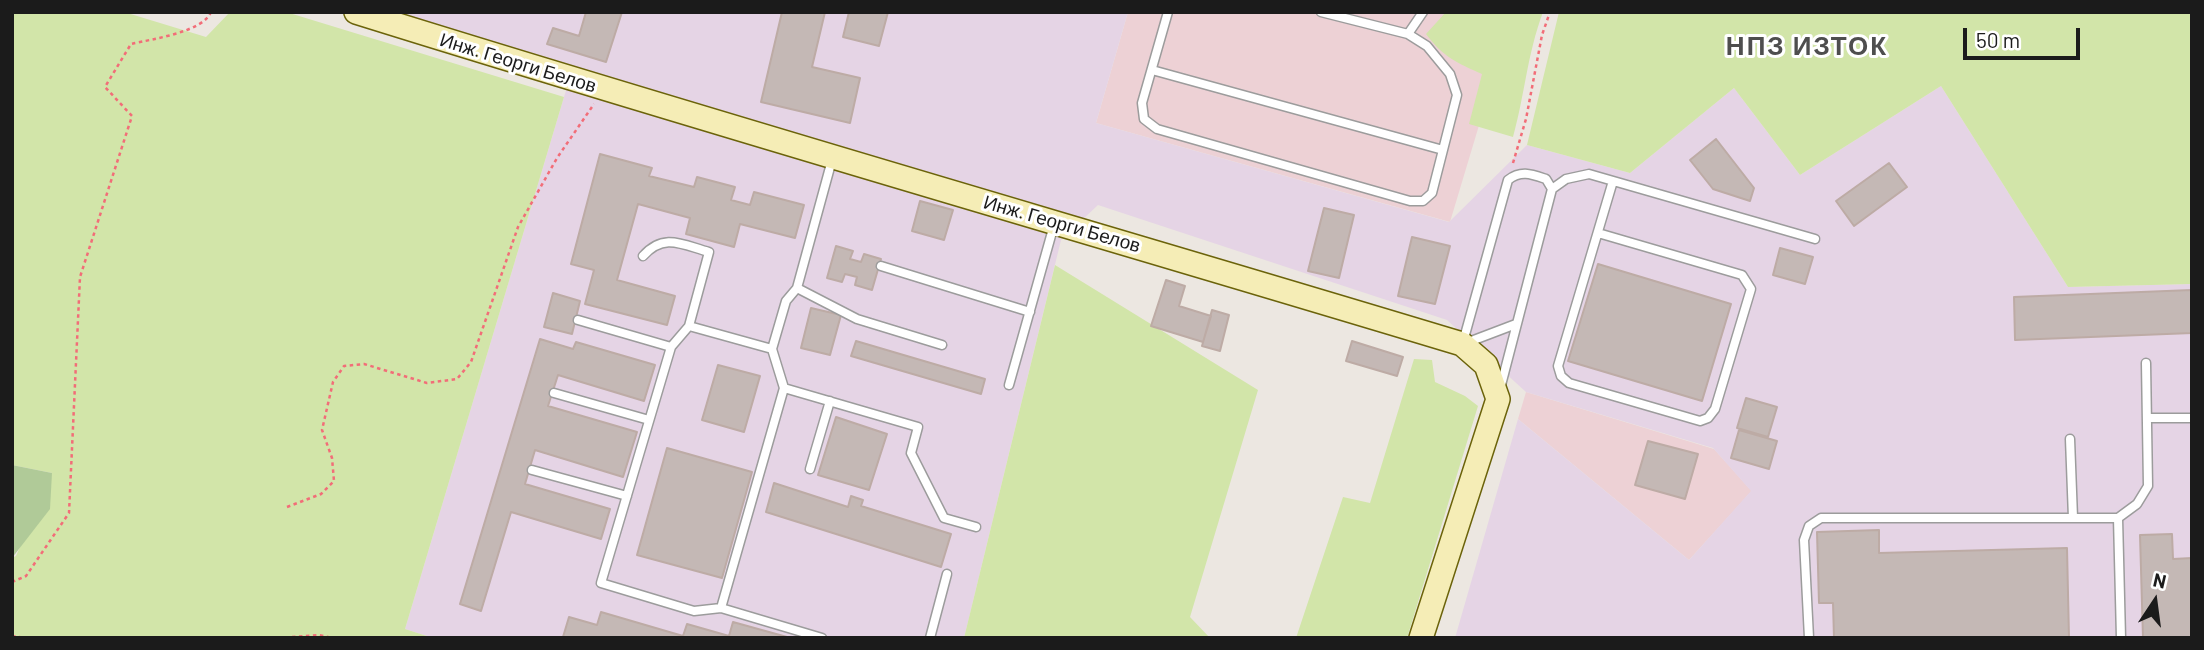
<!DOCTYPE html>
<meta charset="utf-8">
<style>
body{margin:0}
#map{position:relative;width:2204px;height:650px;overflow:hidden;background:#ece7e1;font-family:Barlow,sans-serif}
canvas{display:block}
.frame{position:absolute;inset:0;border:14px solid #1b1b1b;pointer-events:none}
.north{position:absolute;left:2120px;top:566px;width:70px;height:70px;-webkit-text-stroke:5px #fff;paint-order:stroke;rotate:13deg;font-size:19px;font-weight:700;line-height:28px;text-align:center;color:#1b1b1b}
.north::after{content:'';display:block;margin:auto;width:24px;height:32px;background:#1b1b1b;clip-path:polygon(50% 0,100% 100%,50% 72%,0 100%)}
.scale{position:absolute;left:1963px;top:28px;width:117px;height:32px;box-sizing:border-box;border:4px solid #1b1b1b;border-top:0;padding-left:9px;font-size:21px;line-height:24px;white-space:nowrap;color:#1b1b1b;-webkit-text-stroke:5px #fff;paint-order:stroke}
</style>
<div id="map">
<canvas width="2204" height="650"></canvas>
<div class="frame"></div>
<div class="north">N</div>
<div class="scale">50 m</div>
</div>
<script>
const c = document.querySelector('canvas').getContext('2d');
c.lineJoin = 'round';
function paint(path, color) { c.fillStyle = color; c.fill(path, 'evenodd'); }
function stroke(path, color, width, dash) { c.strokeStyle = color; c.lineWidth = width; c.lineCap = dash ? 'butt' : 'round'; c.setLineDash(dash || []); c.stroke(path); }
function label(font, color, halo, rows, align = 'center') {
  c.font = font + ' Barlow,sans-serif'; c.lineWidth = 6; c.setLineDash([]); c.textBaseline = 'middle'; c.strokeStyle = halo; c.fillStyle = color; for (const [text, x, y, turn = 0] of rows) {
    c.save(); c.translate(x, y); c.rotate((+turn || 0) * Math.PI / 180); c.textAlign = isNaN(turn) ? turn : align; if (halo) c.strokeText(text, 0, 0); c.fillText(text, 0, 0); c.restore();
  }
}
paint(new Path2D(`
 M1128 12H1513L1450 222 1096 123Z
 M1526 392 1714 449 1752 491 1689 560 1518 419Z`), '#edd1d5');
paint(new Path2D(`
 M397 12H1128L1096 123 1449 222 1527 145 1630 173 1734 88 1800 175 1941 86 2068 287 2192 284V638H1455L1518 419 1689 560 1751 491 1713 448 1526 392 1447 320 1098 205 1061 240 964 638H433L405 629 573 67Z`), '#e5d4e5');
paint(new Path2D(`
 M12 12H124L206 37 230 12H286L564 97 405 629 433 638H12V558L16 556 52 473 12 465Z
 M1446 12H1543C1527 55 1525 94 1513 137L1469 124 1482 74C1457 63 1443 57 1426 34Z
 M1559 12H2192V284L2068 287 1941 86 1800 175 1734 88 1630 173 1527 145Z
 M1055 265 1258 390 1190 617 1210 638H964Z
 M1414 359 1432 360 1435 382 1465 396 1478 406 1407 638H1296L1343 497 1370 503Z`), '#d2e5a9');
paint(new Path2D(`
 M12 465 52 473 50 509 12 558Z`), '#b0ca98');
const building = new Path2D(`
 M586 12H622L606 62 547 44 553 28 579 36Z
 M782 12H825L812 67 860 78 850 123 761 102Z
 M849 12H888L879 46 843 37Z
 M1716 139 1754 188 1750 201 1713 189 1690 160Z
 M600 154 652 168 649 176 694 187 697 177 735 187 731 200 750 205 754 192 804 205 795 238 740 224 734 247 686 234 690 218 638 204 617 280 675 296 667 325 585 304 594 270 571 264Z
 M1889 163 1907 187 1854 226 1836 201Z
 M920 201 953 210 944 240 912 231Z
 M1324 208 1354 215 1339 278 1308 271Z
 M1412 237 1450 246 1435 304 1398 296Z
 M836 246 853 251 850 259 861 262 864 254 881 259 872 290 855 285 857 277 845 274 842 282 827 278Z
 M1780 248 1813 257 1805 284 1773 275Z
 M1598 264 1731 304 1702 401 1568 361Z
 M1166 280 1185 286 1179 306 1211 316 1203 342 1151 326Z
 M2192 290V333L2015 340 2014 297Z
 M553 293 580 301 572 334 544 327Z
 M811 308 841 315 830 355 801 348Z
 M1212 310 1229 315 1220 351 1202 346Z
 M540 339 573 349 576 342 655 365 644 401 558 375 548 406 637 432 623 477 535 450 525 484 610 509 601 539 511 512 481 611 460 604Z
 M856 341 985 379 981 394 851 356Z
 M1352 341 1403 357 1397 376 1346 361Z
 M718 365 760 376 744 432 702 420Z
 M1746 398 1777 407 1768 437 1737 428Z
 M836 417 887 434 869 490 818 475Z
 M1739 430 1777 441 1769 469 1731 458Z
 M1648 441 1698 454 1685 499 1635 485Z
 M667 448 752 472 722 578 637 555Z
 M774 483 848 507 851 496 863 500 861 506 951 534 941 567 766 512Z
 M1879 530V553L2067 548 2069 638H1834L1833 603H1819L1817 532Z
 M2172 534 2173 559 2192 558V638H2143L2140 535Z
 M601 612 683 636 687 624 729 636 733 622 787 637H563L569 617 597 625Z`);
paint(building, '#c4b8b5');
stroke(building, '#bdaba5', 2);
const lane = new Path2D(`
 M1168 12 1142 103 1144 119 1157 129 1410 201H1423L1432 193 1457 95 1450 74 1427 46 1408 34 1321 12
 M1408 34 1423 12
 M1152 70 1443 150
 M1598 233 1742 275 1751 289 1715 409 1708 418 1700 421 1569 383 1561 376 1558 366 1613 181
 M643 256C664 232 683 245 709 252L689 326
 M881 266 1030 312
 M797 288 857 319 942 345
 M578 320 671 347
 M1463 342 1508 180C1521 170 1531 174 1546 179L1552 189
 M1466 343 1516 324
 M1009 385 1054 225
 M784 388 918 427 911 453 944 518 976 527
 M1500 389 1552 189 1566 179 1589 174 1815 239
 M554 393 649 420
 M2147 418H2192
 M2070 439 2073 518
 M810 469 830 401
 M532 470 627 496
 M2118 518 2121 638
 M721 608 694 611 601 583 671 347 689 326 772 349
 M822 638 721 608 784 388 772 349 786 301 797 288 832 160
 M930 638 947 574
 M1809 638 1804 540 1809 526 1821 518H2118L2137 504 2148 486 2146 363`);
const secondary = new Path2D(`
 M356 12C724 127 1094 233 1462 344L1486 365 1498 399 1421 638`);
stroke(lane, '#9c9c9c', 11);
stroke(secondary, '#6b630a', 26);
stroke(new Path2D(`
 M1513 163 1526 119 1542 35 1550 12
 M287 507 321 494 334 481 332 458 322 430 333 382 344 366 364 364 427 383 457 379 471 362 518 227 557 158 594 104
 M12 582 26 576 69 513 80 277 132 116 105 87 131 44C152 39 203 32 211 12
 M12 636 25 638
 M278 638 319 635 333 638`), '#f26d78', 2.5, [3.5, 3.5]);
stroke(lane, '#fff', 8);
stroke(secondary, '#f5edb6', 23);
label('19px', '#1b1b1b', '#fff', [
 ["Инж. Георги Белов",518,63,17],
 ["Инж. Георги Белов",1062,224,16]
]);
c.letterSpacing = '2px';
label('bold 26px', '#4e4e4e', '#fff', [
 ["НПЗ ИЗТОК",1807,46]
]);
c.letterSpacing = '0px';
</script>
